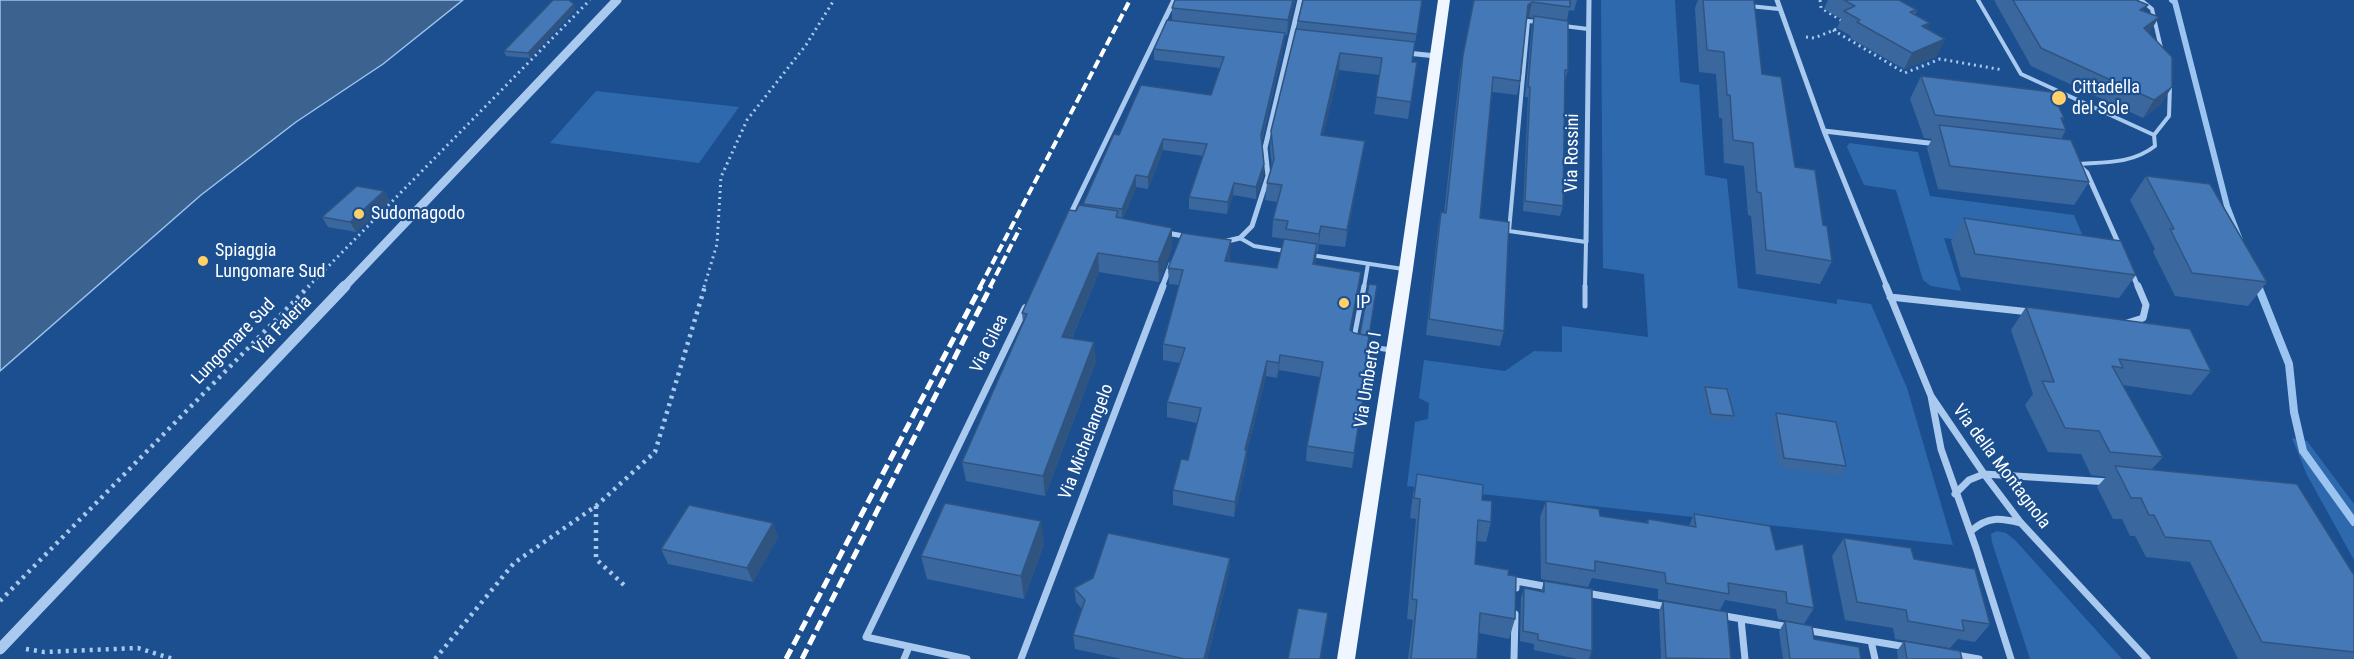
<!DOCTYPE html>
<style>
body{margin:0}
canvas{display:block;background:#1b4f8f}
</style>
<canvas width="2354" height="659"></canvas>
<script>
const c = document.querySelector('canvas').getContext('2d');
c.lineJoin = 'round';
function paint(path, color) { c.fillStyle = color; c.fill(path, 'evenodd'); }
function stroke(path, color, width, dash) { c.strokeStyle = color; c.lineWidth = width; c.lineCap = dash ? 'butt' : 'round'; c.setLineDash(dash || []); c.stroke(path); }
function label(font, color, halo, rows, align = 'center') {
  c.font = font + ' "Roboto Condensed",sans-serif'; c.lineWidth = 4.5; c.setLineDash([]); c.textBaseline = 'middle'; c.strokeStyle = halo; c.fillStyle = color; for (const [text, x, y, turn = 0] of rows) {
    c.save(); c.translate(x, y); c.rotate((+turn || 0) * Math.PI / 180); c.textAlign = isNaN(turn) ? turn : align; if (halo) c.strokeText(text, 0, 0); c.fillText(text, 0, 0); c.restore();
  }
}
paint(new Path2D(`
 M1601 0H1675L1680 82 1699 85 1705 175 1727 179 1738 288 1837 304V299L1871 304 1907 388 1953 545 1407 486 1415 422 1428 419 1429 403 1419 398 1424 360 1505 371 1534 351 1562 352V326L1648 337 1644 274 1603 268Z
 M596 91 739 107 699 163 550 143Z
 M1849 143 1918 152 1930 196 2074 215 2093 260 1944 238 1961 291 1931 286 1923 280 1896 190 1864 185 1847 147Z
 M2292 438 2307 441 2354 504V560L2307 475Z
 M1997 531 2006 533 2015 540 2122 659H2030L1992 542 1991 534Z`), '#2e69ad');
const water = new Path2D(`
 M0 0H463L383 64 296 122 201 195 0 371Z`);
paint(water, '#3c6290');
stroke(water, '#9cc4f0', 1.5);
stroke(new Path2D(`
 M2172 0 2175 2 2227 206 2240 240
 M2257 282 2259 287`), '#9cc4f0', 6);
stroke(new Path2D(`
 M2258 286 2289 364 2294 412 2303 451 2354 522`), '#9cc4f0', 8);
stroke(new Path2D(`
 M1820 0 1821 8 1844 22
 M1833 30 1905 73 1940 59 2003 70
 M1806 37 1814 38 1842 27
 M308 287 590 0
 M704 287 717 244 721 177 747 120 806 45 834 0`), '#a9c9ee', 3, [2, 4]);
stroke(new Path2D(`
 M596 506V559L624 585
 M0 601 309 286
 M26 649 44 652 138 648 173 659
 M435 659 514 563 596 506 655 452 705 286`), '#a9c9ee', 4.5, [3, 5]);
stroke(new Path2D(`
 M1978 0 2021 74 2154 135 2155 146C2132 164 2105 162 2077 164
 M2141 0 2152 9 2161 48
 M1749 6 1779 9
 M1538 22 1528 21 1509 231 1586 242 1585 287
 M1564 26 1588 29
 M2154 135 2169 116 2170 85
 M1240 238 1254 246 1285 251
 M1311 255 1403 269
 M1364 287 1368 264`), '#a9c9ee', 4);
stroke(new Path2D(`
 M1585 306V286
 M1354 338 1364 286
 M1364 346 1391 350`), '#a9c9ee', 5);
stroke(new Path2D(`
 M1777 0 1824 131 1887 287
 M1407 53 1436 56
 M1824 131 1937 144
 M2079 166 2087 173 2120 247
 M1070 215 1174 0
 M1167 233 1189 237
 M1223 242 1240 238 1252 226 1268 176 1265 148 1300 0
 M1586 242 1589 0
 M2132 273 2138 287
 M1162 287 1171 264`), '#a9c9ee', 5);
stroke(new Path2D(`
 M1886 286 1931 396 1984 474 2021 523 2147 659
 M1890 297 2030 312
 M2127 323 2143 318 2146 305 2138 286
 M1931 396 1941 449 1976 548 2011 659
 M1955 494 1969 480 1984 474 2109 482
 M1971 531C1988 516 2000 518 2021 523
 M1516 588V581L1549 587
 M1586 593 1668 607
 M1719 615 1789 627
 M1741 619 1745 659
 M1805 630 1907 647
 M1871 641 1875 659
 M1956 655 1979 659
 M904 659 909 647
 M967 659 866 637 1025 308
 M1021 659 1163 286
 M1514 659 1515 614`), '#a9c9ee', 7);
stroke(new Path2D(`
 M344 287 617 0`), '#a9c9ee', 9);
stroke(new Path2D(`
 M0 649 345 286`), '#a9c9ee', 11);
paint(new Path2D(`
 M1438 0H1450L1413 269 1355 659H1337L1399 269Z`), '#f0f6ff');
stroke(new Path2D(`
 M980 287 1130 0
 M990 287 1020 228`), '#fff', 4, [9, 4]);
stroke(new Path2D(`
 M786 659 981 286
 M802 659 991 286`), '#fff', 5, [11, 5]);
paint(new Path2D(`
 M1295 0 1287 35H1285L1284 44 1262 141 1264 164 1263 176 1256 199 1233 195 1227 214 1189 209V197L1203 156 1163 150 1148 189 1136 187 1123 219 1172 247 1159 282 1099 272 1072 338 1096 361 1045 496 966 481 962 462 1023 323 1022 313 1076 211 1084 206 1083 204 1119 135 1211 95 1220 68 1154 60V49L1172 21V8Z
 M1422 0 1412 62H1417L1408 119 1374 114 1380 75 1339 70 1323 135 1362 158 1345 247 1319 244 1318 252 1317 251 1315 264 1361 272 1351 330 1367 349H1371L1352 468 1306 461 1307 446 1320 377 1279 370 1277 378 1266 376 1247 451 1246 465 1234 517 1173 505V490L1188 460 1197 423 1167 417V402L1180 363 1163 360V344L1179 285 1169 284 1168 268 1230 256 1229 262 1277 268 1285 239 1272 237 1273 219 1278 202 1265 200 1267 183 1272 166 1270 148 1271 131 1297 29 1298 21Z
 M1473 0H1577L1574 11 1569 10 1567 20 1568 70 1565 80 1563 206 1560 216 1523 211 1528 97H1525L1532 26 1534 18 1529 17 1526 18 1520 81 1517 95 1492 92 1480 218 1504 331 1500 346 1426 335 1438 228 1441 212 1444 213 1460 70 1472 11Z
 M1698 0H1754L1762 74 1795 167 1823 225 1832 261 1820 284 1756 274 1751 216 1748 215 1744 166 1724 163 1722 118H1719L1716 74 1699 72 1695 8Z
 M1828 0H1899L1917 10 1915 15 1927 29 1937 56 1904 69 1850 38 1851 36 1837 28 1841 19 1824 9Z
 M1994 0H2136L2144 11 2159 17 2149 33 2172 87 2160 105 2143 118 2031 66Z
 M574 4 575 9 530 58 506 56 504 51Z
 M1921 76 2064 118 2062 121 2066 130 2061 139 2089 182 2074 205 1938 189 1927 148 1932 139 1924 138 1910 99Z
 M2146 176 2267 282 2248 306 2175 296 2153 252 2155 249 2130 200Z
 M384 191 390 201 356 232 328 227 322 217Z
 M1964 218 2136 275 2119 298 1961 277 1951 241Z
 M2026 307 2211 371 2191 395 2122 385 2163 457 2152 469 2354 575V659H2238L2190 562 2146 557 2135 536H2130L2122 519H2113L2097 487 2106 477 2091 475 2081 454 2048 452 2025 405 2033 394 2011 330Z
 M1705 387 1734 416 1731 421 1709 419 1703 392Z
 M1776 413 1846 466 1840 476 1779 468 1771 424Z
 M1417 474 1482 500 1491 522 1486 542 1477 541 1475 564 1508 575 1515 619 1509 639 1479 633 1477 659H1408L1413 620 1407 619 1416 519 1410 518 1413 494Z
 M1546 501 1600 516 1646 523 1648 519 1689 526 1694 514 1776 550 1814 608 1804 624 1778 619 1776 609 1725 600 1720 610 1658 599V589L1592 578 1588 587 1541 579 1540 517Z
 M778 537 753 582 668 564 661 549Z
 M1844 538 1990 624 1975 642 1958 639 1950 648 1895 639 1893 628 1845 620 1832 556Z
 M1044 544 1024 599 927 579 921 556Z
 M1230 558 1229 572 1207 659H1122L1075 649 1073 635 1082 609 1076 602 1074 588 1093 578Z
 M1544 581 1592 651 1589 659H1578L1534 650V644L1520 641 1521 598 1524 588 1541 592Z
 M1663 601 1731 659H1661L1659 611Z
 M1785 621 1814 639 1861 659H1783L1779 631Z
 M1904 641 1962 659H1898L1897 651Z`), '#3a679d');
paint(new Path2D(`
 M1293 0H1295L1287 35 1288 20Z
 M1532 2 1529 17 1524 19 1528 5Z
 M574 4 575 9 530 58 528 53Z
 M2159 17 2148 35 2144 28Z
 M1930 23 1922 39V26Z
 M1285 33 1284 44 1260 147 1261 135Z
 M1945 39 1937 56 1904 69 1912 53Z
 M1340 53 1339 70 1319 152 1321 135Z
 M2172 87 2160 105 2143 118 2154 100Z
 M1163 139V150L1148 189V177Z
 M1365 141 1362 158 1345 247 1347 230Z
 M1264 164 1263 176 1256 199V187Z
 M1136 175V187L1122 221V209Z
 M1234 183 1233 195 1227 214 1228 202Z
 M384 191 390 201 356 232 350 222Z
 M1321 226 1319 244 1318 252 1319 234Z
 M1172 228V247L1159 282 1158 262Z
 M1231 240 1230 256 1224 277 1225 261Z
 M1317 244 1316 260 1311 280 1313 264Z
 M1098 253 1099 272 1064 356 1062 337Z
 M1361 272 1359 288 1348 345 1350 330Z
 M1094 342 1096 361 1045 496 1043 476Z
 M1280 355 1279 370 1277 378 1279 363Z
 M1267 361 1266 376 1247 451 1246 465 1234 517 1235 502 1245 450Z
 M1041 521 1044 544 1024 599 1021 576Z
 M773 523 778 537 753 582 747 568Z
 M1230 558 1229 572 1207 659H1204Z`), '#305480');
const building = new Path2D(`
 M553 0H569L574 4 528 53 504 51Z
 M1175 0H1293L1288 20 1172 8Z
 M1303 0H1422L1417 34 1298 21Z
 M1474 0H1570V7L1532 2 1528 5 1520 81 1493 77 1480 218 1509 222 1504 331 1429 319 1441 212 1446 213 1463 55Z
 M1703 0H1754L1762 74 1781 77 1795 167 1815 170 1823 225 1827 226 1832 261 1766 250 1761 193 1757 192 1753 143 1733 140 1730 95H1727L1724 52 1707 50Z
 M1844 0H1899L1917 10 1910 12 1930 23 1922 26 1945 39 1912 53 1857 22 1860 20 1844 11 1855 6Z
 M2013 0H2136L2148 5 2140 10 2159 17 2144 28 2172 57V87L2154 100 2041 48Z
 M1534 16 1568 21V70H1565L1563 206 1525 201 1530 87H1528Z
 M1167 20 1285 33 1261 135 1264 164 1256 187 1234 183 1228 202 1189 197 1207 144 1163 139 1148 177 1136 175 1122 209 1083 204 1114 134 1119 135 1141 85 1211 95 1224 57 1154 49Z
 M1296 29 1415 42 1412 62H1417L1411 102 1376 97 1382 58 1340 53 1321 135 1365 141 1347 230 1321 226 1319 234 1286 229 1288 221 1273 219 1282 185 1267 183 1274 159 1271 131Z
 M1921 76 2052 92 2064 118H2061L2066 130 1935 115Z
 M1939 125 2071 140 2089 182 1950 166Z
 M2146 176 2210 184 2267 282 2192 273 2170 229H2174Z
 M357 186 384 191 350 222 322 217Z
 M1079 205 1118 211 1116 217 1172 228 1158 262 1098 253 1062 337 1094 342 1043 476 962 462 1027 314 1022 313 1069 210 1076 211Z
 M1964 218 2121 241 2136 275 1975 254Z
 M1182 233 1231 240 1225 261 1277 268 1284 239 1317 244 1313 264 1361 272 1350 330 1354 333 1369 336 1367 349H1371L1354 453 1307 446 1323 362 1280 355 1279 363 1267 361 1245 450H1247L1235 502 1173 490 1181 459 1188 460 1201 408 1167 402 1185 348 1163 344 1183 270 1168 268Z
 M1369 284 1377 285 1369 336 1360 334Z
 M2026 307 2190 329 2211 371 2119 359 2123 368 2112 366 2163 457 2110 452 2099 431 2065 428 2042 381 2054 382Z
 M1705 387 1727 389 1734 416 1711 414Z
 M1776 413 1836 422 1846 466 1784 458Z
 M2115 466 2297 484 2354 575V652L2262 642 2210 541 2165 537 2154 515H2149L2141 498H2131Z
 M1417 474 1483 485 1482 500 1492 501 1491 522 1478 520 1475 564 1509 570 1508 575 1516 576 1515 619 1480 613 1477 659H1411L1417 600 1412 599 1420 499 1414 498Z
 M1546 501 1599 509 1600 516 1648 523V519L1696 527 1694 514 1770 526 1776 550 1803 544 1814 608 1787 603 1786 592 1728 583 1729 594 1666 583 1665 573 1595 561V571L1546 563Z
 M945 503 1041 521 1021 576 921 556Z
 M689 505 773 523 747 568 661 549Z
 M1108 533 1230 558 1204 659H1185L1073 635 1085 600 1074 588 1093 578Z
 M1844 538 1911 548 1914 559 1975 569 1990 624 1962 620 1964 631 1908 621 1906 610 1857 602Z
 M1544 581 1592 589V651L1538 640V634L1523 631 1524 588 1544 592Z
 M1663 601 1727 612 1731 659 1666 658Z
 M1298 608 1328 613 1320 659H1288Z
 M1785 621 1812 626 1814 639 1859 647 1861 659H1790Z
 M1904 641 1960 651 1962 659H1907Z`);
paint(building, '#4478b7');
stroke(building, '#305480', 1.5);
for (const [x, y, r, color] of [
 [2059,98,8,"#ffd166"],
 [359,214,6,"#ffd166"],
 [203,261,6,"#ffd166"],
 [1344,303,6,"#ffd166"]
]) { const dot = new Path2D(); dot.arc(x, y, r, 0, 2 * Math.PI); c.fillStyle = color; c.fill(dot); stroke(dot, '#1b4f8f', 2); }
label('18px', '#fff', '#1b4f8f', [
 ["Cittadella",2072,88],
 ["del Sole",2072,109],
 ["Sudomagodo",371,214],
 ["Spiaggia",215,251],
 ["Lungomare Sud",215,272],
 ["IP",1356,303]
], 'left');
label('18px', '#fff', '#1b4f8f', [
 ["Via Rossini",1573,153,-89],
 ["Via Faleria",283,326,-46],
 ["Lungomare Sud",234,342,-46],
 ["Via Cilea",990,344,-64],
 ["Via Umberto I",1369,380,-81],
 ["Via Michelangelo",1087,442,-69],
 ["Via della Montagnola",2001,467,53]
]);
</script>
